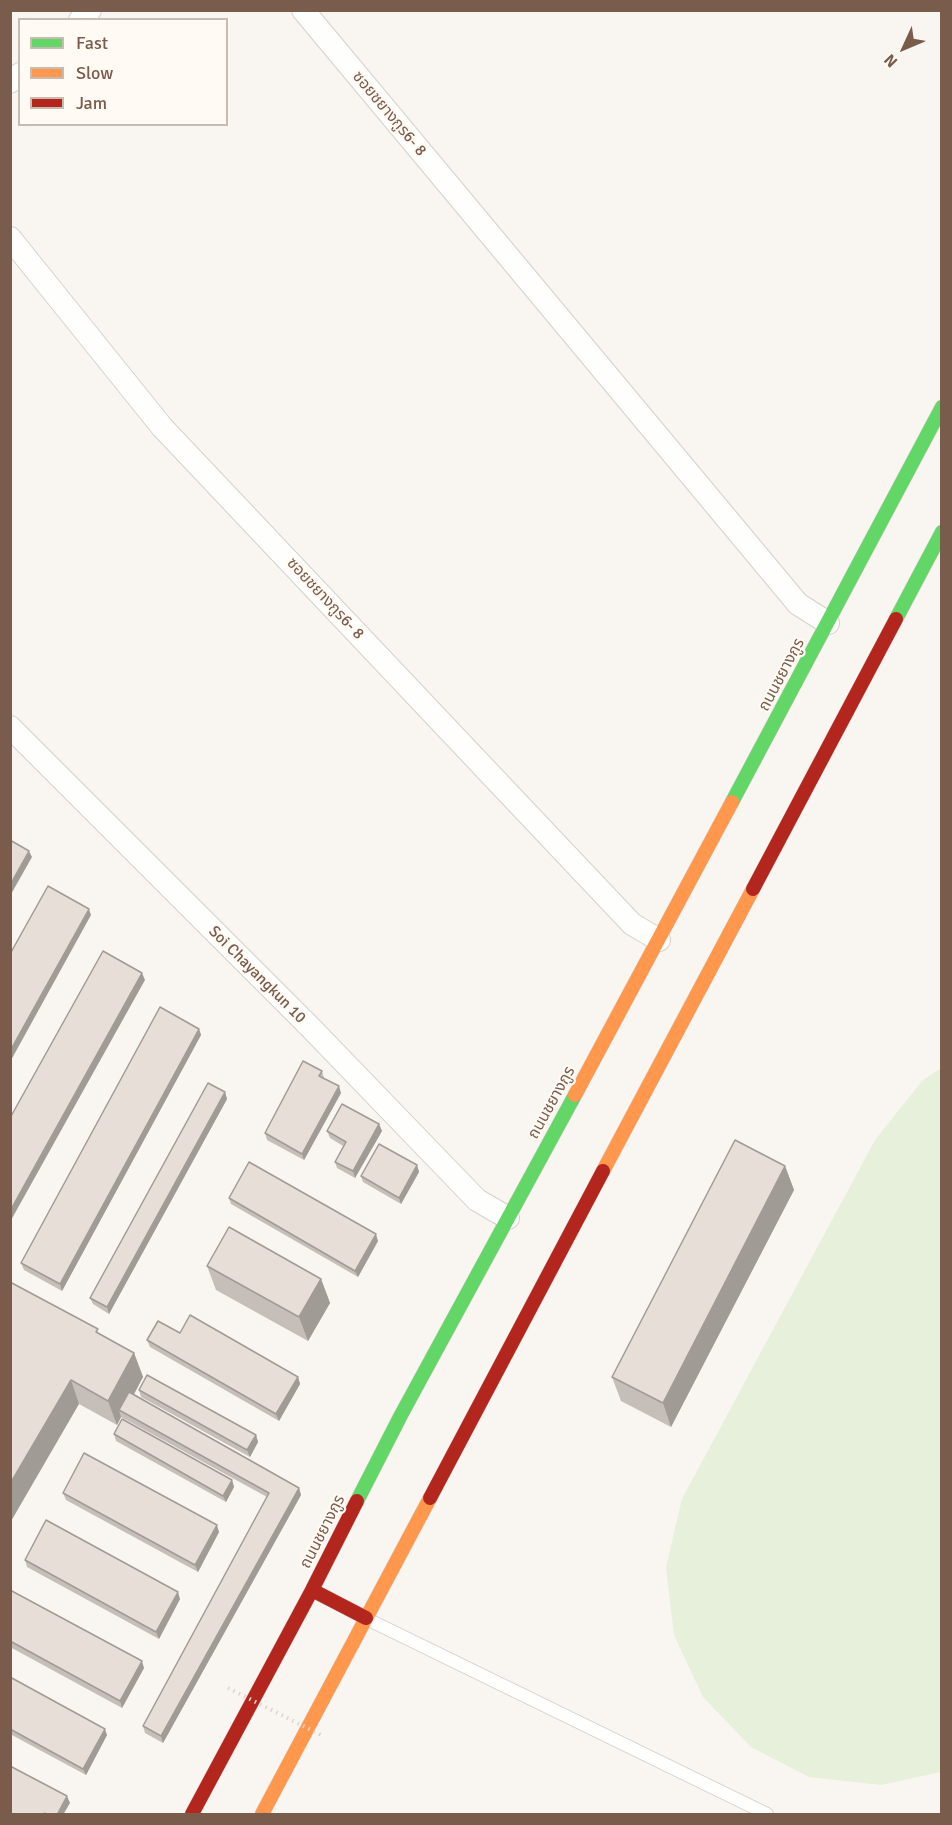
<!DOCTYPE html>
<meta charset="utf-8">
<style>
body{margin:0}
#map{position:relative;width:952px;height:1825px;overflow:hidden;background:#f9f5f0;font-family:Signika,sans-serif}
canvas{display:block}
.frame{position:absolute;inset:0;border:12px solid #7a5c4d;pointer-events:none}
.legend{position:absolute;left:18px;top:18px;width:210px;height:108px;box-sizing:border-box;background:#fffaf3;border:2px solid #cabbb1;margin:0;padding:8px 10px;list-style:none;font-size:18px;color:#7a5c4d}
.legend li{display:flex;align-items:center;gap:12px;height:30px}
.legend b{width:30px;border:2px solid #cabbb1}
.north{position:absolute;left:874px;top:18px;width:60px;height:60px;-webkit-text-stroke:4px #fffaf3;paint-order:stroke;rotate:226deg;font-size:16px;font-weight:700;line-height:24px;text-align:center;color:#7a5c4d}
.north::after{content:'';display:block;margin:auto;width:21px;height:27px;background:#7a5c4d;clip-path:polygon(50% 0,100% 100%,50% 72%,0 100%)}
</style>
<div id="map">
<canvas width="952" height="1825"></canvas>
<div class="frame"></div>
<ul class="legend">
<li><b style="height:8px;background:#63d668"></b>Fast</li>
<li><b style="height:8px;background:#ff974d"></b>Slow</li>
<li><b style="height:8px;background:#b3261e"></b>Jam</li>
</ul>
<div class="north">N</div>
</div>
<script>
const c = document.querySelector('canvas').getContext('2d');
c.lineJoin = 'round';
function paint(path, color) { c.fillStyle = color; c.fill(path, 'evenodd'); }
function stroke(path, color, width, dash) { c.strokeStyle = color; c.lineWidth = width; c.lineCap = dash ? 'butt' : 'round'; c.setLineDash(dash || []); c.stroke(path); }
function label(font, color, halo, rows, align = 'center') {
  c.font = font + ' Signika,"Noto Sans Thai",sans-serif'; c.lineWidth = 4.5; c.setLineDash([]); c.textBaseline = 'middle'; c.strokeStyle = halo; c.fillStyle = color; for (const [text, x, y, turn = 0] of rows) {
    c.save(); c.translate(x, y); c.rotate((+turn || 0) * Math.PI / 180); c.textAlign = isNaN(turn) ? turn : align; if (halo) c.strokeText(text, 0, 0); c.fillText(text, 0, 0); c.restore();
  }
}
paint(new Path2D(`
 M941 1068V1772L881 1785 809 1777 751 1747 703 1697 674 1635 666 1567 682 1499 875 1140 922 1081Z`), '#e7f0db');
const lane = new Path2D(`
 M367 1619 767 1814`);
const street = new Path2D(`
 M303 10 798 604 828 623
 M80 20 90 10
 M10 82 20 74
 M10 238 162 427 632 924 659 940
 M10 727 311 1028 477 1200 508 1218`);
const fast = new Path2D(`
 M896 619 942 532
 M732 802 942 407
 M357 1501 401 1415 575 1095`);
const slow = new Path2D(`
 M575 1095 732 802
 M603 1171 753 889
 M262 1814 430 1498`);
const jam = new Path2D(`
 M753 889 896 619
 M430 1498 603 1171
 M312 1590 366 1618
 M192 1814 312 1590 357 1501`);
stroke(lane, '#d7d1cb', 14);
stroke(street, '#d7d1cb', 24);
stroke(fast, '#dad1cc', 15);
stroke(slow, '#dad1cc', 15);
stroke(jam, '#dad1cc', 15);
stroke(lane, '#fefefd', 12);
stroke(street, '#fefefd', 22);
stroke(fast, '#63d668', 14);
stroke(slow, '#ff974d', 14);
stroke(jam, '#b3261e', 14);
stroke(new Path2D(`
 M228 1688 323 1736`), '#dcd5d0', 4, [1.5, 4.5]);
paint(new Path2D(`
 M199 1029 201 1035 62 1291 24 1270 21 1263Z
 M322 1071 324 1078 341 1093 304 1160 267 1140 265 1133Z
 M225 1092 227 1099 109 1314 93 1304 90 1298Z
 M379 1124 382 1131 355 1178 337 1168 335 1162 343 1146 330 1138 327 1131Z
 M417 1165 419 1172 401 1204 363 1182 361 1176Z
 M785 1166 794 1190 671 1427 621 1401 612 1377Z
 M229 1198 378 1241 358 1277 231 1204Z
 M207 1266 321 1279 330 1303 308 1341 216 1290Z
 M10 1282 134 1353 143 1377 134 1394 299 1488 301 1495 163 1743 145 1733 143 1726 267 1497 121 1417 117 1425 79 1404Z
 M180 1333 298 1377 300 1384 279 1421 150 1347 147 1340Z
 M139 1390 256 1435 258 1442 250 1457 141 1397Z
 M114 1434 232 1480 234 1487 226 1502 116 1441Z
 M63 1493 219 1532 198 1572 66 1500Z
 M25 1560 180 1599 159 1639 27 1567Z
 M10 1590 144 1668 122 1708 10 1647Z
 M10 1677 107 1735 86 1775 10 1734Z`), '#c6bfb9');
paint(new Path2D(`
 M29 851 32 857 10 896V885Z
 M89 909 91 915 10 1062V1051Z
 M142 973 145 980 10 1222V1211Z
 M199 1029 201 1035 62 1291 60 1284Z
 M339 1086 341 1093 304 1160 302 1154Z
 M225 1092 227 1099 109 1314 107 1307Z
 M379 1124 382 1131 355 1178 353 1171Z
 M417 1165 419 1172 401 1204 399 1198Z
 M785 1166 794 1190 671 1427 663 1403Z
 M376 1234 378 1241 358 1277 355 1271Z
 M321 1279 330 1303 308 1341 299 1317Z
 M134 1353 143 1377 124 1413 119 1410 121 1417 117 1425 108 1401Z
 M298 1377 300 1384 279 1421 276 1414Z
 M71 1380 79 1404 10 1523V1484Z
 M256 1435 258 1442 250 1457 247 1450Z
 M232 1480 234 1487 226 1502 223 1496Z
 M299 1488 301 1495 163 1743 161 1736Z
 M217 1525 219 1532 198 1572 195 1565Z
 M178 1592 180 1599 159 1639 156 1632Z
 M142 1661 144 1668 122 1708 120 1701Z
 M105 1729 107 1735 86 1775 83 1769Z
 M67 1796 70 1803 63 1815H57Z`), '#a19b96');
const building = new Path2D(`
 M10 840 29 851 10 885Z
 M48 886 89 909 10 1051V954Z
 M103 951 142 973 10 1211V1118Z
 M160 1007 199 1029 60 1284 21 1263Z
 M303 1061 322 1071 319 1076 339 1086 302 1154 265 1133Z
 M208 1083 225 1092 107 1307 90 1298Z
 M342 1104 379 1124 353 1171 335 1162 346 1142 327 1131Z
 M735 1140 785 1166 663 1403 612 1377Z
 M379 1144 417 1165 399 1198 361 1176Z
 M249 1162 376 1234 355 1271 229 1198Z
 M229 1227 321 1279 299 1317 207 1266Z
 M10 1282 98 1329 96 1332 134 1353 108 1401 71 1380 10 1484Z
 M190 1315 298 1377 276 1414 147 1340 158 1321 180 1333Z
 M147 1375 256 1435 247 1450 139 1390Z
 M129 1392 299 1488 161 1736 143 1726 269 1493 119 1410Z
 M122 1419 232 1480 223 1496 114 1434Z
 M84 1453 217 1525 195 1565 63 1493Z
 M46 1520 178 1592 156 1632 25 1560Z
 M10 1590 142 1661 120 1701 10 1641Z
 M10 1677 105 1729 83 1769 10 1729Z
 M10 1766 67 1796 57 1815H48L45 1813V1815H10Z`);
paint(building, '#e6ded7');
stroke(building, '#a19b96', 1.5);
label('16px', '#7a5c4d', '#fffaf3', [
 ["ซอยชยางกูร6- 8",389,114,50],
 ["ซอยชยางกูร6- 8",325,599,47],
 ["ถนนชยางกูร",782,675,-62],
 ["Soi Chayangkun 10",257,975,45],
 ["ถนนชยางกูร",552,1103,-61],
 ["ถนนชยางกูร",323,1532,-63]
]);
</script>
